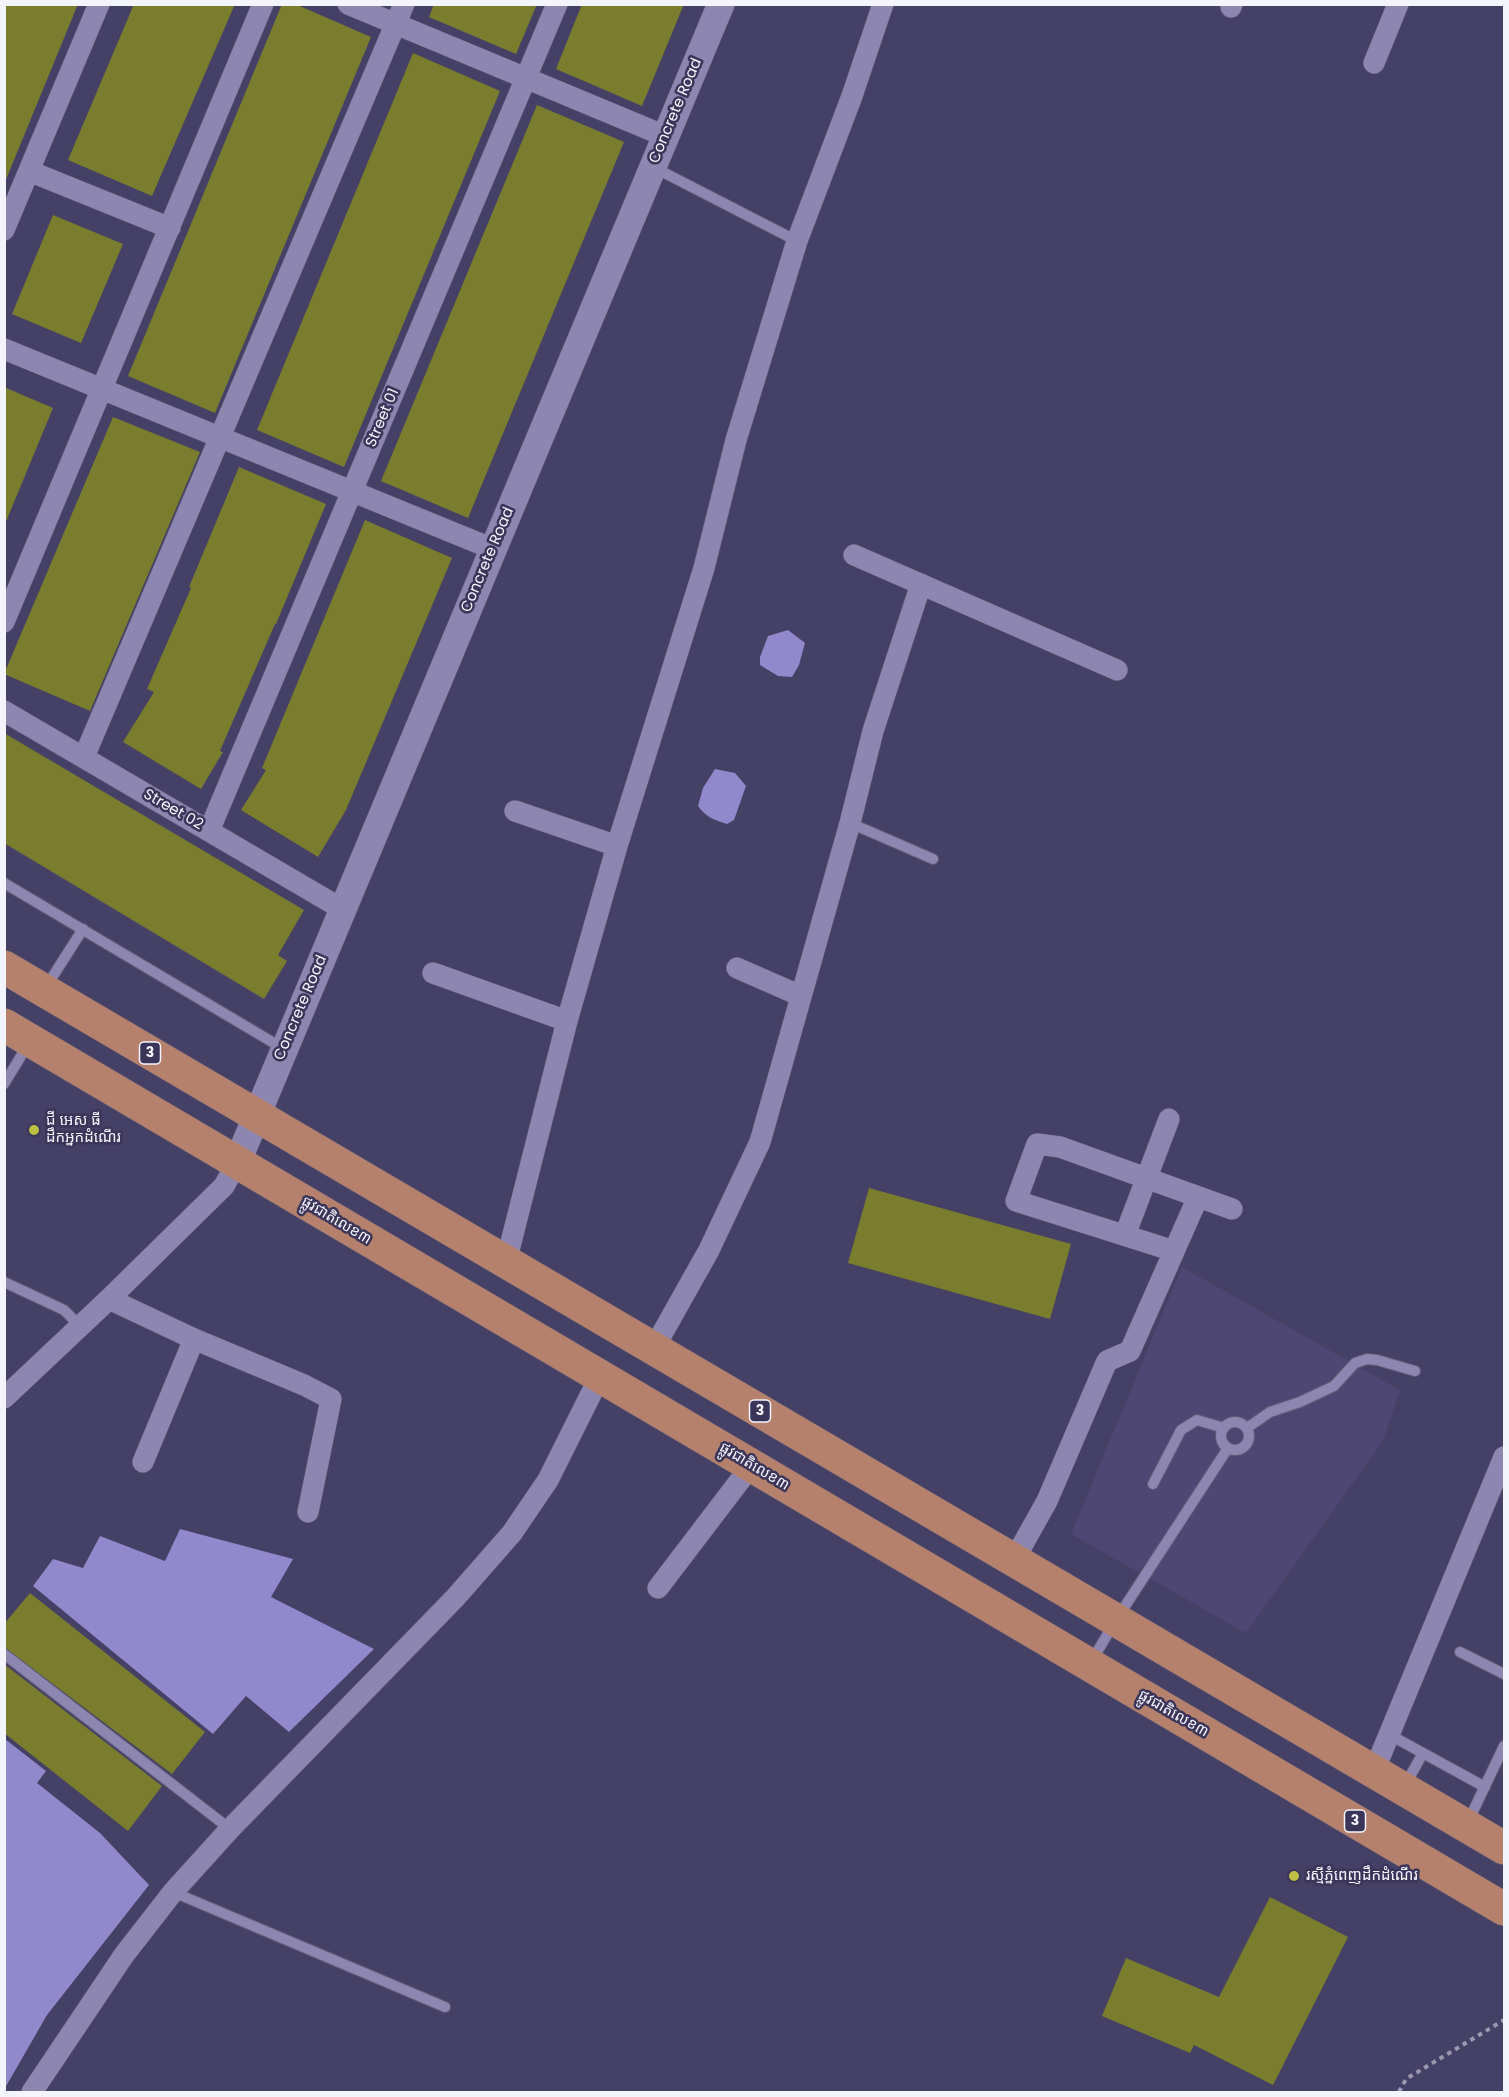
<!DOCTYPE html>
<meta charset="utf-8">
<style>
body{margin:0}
#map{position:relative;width:1509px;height:2097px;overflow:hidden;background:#454065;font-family:Poppins,sans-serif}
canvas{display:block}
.frame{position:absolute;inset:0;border:6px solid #f4f4fd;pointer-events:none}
</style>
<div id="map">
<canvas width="1509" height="2097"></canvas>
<div class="frame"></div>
</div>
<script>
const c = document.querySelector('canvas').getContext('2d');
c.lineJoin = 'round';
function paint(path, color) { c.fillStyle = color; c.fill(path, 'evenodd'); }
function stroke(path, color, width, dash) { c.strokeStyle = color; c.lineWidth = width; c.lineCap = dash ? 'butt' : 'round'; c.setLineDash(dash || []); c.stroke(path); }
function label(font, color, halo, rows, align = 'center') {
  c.font = font + ' Poppins,"Noto Sans Khmer",sans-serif'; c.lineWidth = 5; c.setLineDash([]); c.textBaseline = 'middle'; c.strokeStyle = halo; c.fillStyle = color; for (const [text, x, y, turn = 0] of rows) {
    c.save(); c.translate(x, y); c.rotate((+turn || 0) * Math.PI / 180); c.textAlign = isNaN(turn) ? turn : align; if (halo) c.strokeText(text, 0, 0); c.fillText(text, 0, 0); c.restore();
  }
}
paint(new Path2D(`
 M1182 1267 1400 1390 1383 1441 1246 1633 1071 1534Z`), '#4e4773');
paint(new Path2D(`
 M788 630 805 643 799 665 792 677 778 676 760 665V657L768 636Z
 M715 769 735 773 746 786 734 820 727 824C714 820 706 817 698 806L703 788Z
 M180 1529 293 1559 271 1597 374 1649 289 1732 246 1696 213 1734 33 1586 53 1559 83 1568 100 1536 165 1561Z
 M5 1739 46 1771 37 1783 100 1833 149 1885 47 2015 5 2088Z`), '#9288cc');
paint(new Path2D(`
 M4 4H78L5 182H4Z
 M134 4H235L152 196 68 160Z
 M282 4H295L371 37 215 413 128 376Z
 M434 4H537L516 54 429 17Z
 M582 4H684L642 106 556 69Z
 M413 53 500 91 344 467 257 430Z
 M537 105 624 142 468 518 381 481Z
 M53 215 123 244 81 343 12 314Z
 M4 387 53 408 5 524H4Z
 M113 417 200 452 90 711 4 674Z
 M239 467 326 504 276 624H275L220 751 223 752 201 789 123 742 154 692 147 689 191 588 189 587Z
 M365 520 452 558 346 810 318 857 241 810 266 770 262 768Z
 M4 733 304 910 278 955 287 961 264 999 4 843Z
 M869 1188 1071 1244 1050 1319 848 1263Z
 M30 1593 205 1732 172 1774 4 1647V1624Z
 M4 1664 162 1786 128 1831 4 1733Z
 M1270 1897 1348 1937 1273 2085 1194 2045 1190 2053 1102 2016 1126 1958 1219 1997Z`), '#7a7c2e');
const service = new Path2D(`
 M653 167 797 241
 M850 823 933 859
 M4 883 284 1049
 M46 987 83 929
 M4 1084 29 1043
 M4 1282 64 1310 80 1326
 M1221 1436a14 14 0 1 1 28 0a14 14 0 1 1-28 0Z
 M1247 1428 1270 1412 1300 1402 1334 1386 1355 1363 1367 1359 1377 1360 1415 1371
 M1153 1484 1181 1430 1197 1420 1224 1428
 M1460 1652 1504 1674
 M4 1654 230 1829
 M1091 1662 1116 1620 1228 1448
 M1390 1735 1485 1787
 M1404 1787 1423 1753
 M1467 1824 1504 1746
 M173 1892 445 2007`);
const minor = new Path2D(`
 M348 4 665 136
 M1231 7 1232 4
 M1374 63 1398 4
 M29 171 170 228
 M4 230 99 4
 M4 349 493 549
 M854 555 1117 670
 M4 622 263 4
 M4 711 342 909
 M84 757 404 4
 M515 811 617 846
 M209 831 557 4
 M737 968 801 996
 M433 973 567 1021
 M1125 1235 1169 1119
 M1174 1251 1016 1201 1037 1144 1060 1147 1232 1209
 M506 1262 567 1021 617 846 704 568 736 440 797 241 852 96 883 4
 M109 1299 194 1339 304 1385 331 1399 308 1512
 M654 1348 709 1250 760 1142 850 823 873 731 921 584
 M4 1398 109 1299 224 1186 237 1163
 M143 1462 194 1339
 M1014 1560 1047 1501 1107 1361 1130 1351 1198 1197
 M658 1588 751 1466
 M1374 1771 1504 1457
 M32 2092 124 1955 173 1892 230 1829 455 1598 512 1533 548 1480 600 1376`);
const tertiary = new Path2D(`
 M237 1163 721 4`);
const trunk = new Path2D(`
 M4 967 1504 1848
 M4 1025 1504 1909`);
stroke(service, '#605c77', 12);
stroke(minor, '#605c77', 22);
stroke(tertiary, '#605c77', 28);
stroke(trunk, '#605c77', 34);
stroke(new Path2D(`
 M1399 2092 1406 2079 1504 2020`), '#9a98af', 4, [4.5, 4.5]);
stroke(service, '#8c86b0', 10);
stroke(minor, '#8c86b0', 21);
stroke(tertiary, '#8c86b0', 27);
stroke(trunk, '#b6816c', 33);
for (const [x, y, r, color] of [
 [34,1130,6,"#bdbf43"],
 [1294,1876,6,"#bdbf43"]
]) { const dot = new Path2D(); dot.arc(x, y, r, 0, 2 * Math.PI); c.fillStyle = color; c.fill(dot); stroke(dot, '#3b3559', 2); }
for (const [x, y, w] of [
 [150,1053,21],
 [760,1411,21],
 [1355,1821,21]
]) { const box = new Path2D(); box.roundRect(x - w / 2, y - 11, w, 22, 4.5); c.fillStyle = '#3b3559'; c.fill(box); stroke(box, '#f4f4fd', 1.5); }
label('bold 14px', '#f4f4fd', null, [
 ["3",150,1053],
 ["3",760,1411],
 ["3",1355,1821]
]);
label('15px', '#f4f4fd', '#3b3559', [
 ["Concrete Road",676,111,-67],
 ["Street 01",383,418,-67],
 ["Concrete Road",488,560,-67],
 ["Street 02",173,810,30],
 ["Concrete Road",301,1008,-67],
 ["ផ្លូវជាតិលេខ៣",336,1221,31],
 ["ផ្លូវជាតិលេខ៣",754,1467,31],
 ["ផ្លូវជាតិលេខ៣",1173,1714,30]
]);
label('15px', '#f4f4fd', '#3b3559', [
 ["ជី អេស ធី",46,1121],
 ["ដឹកអ្នកដំណើរ",46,1138],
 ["រស្មីភ្នំពេញដឹកដំណើរ",1306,1876]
], 'left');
</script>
